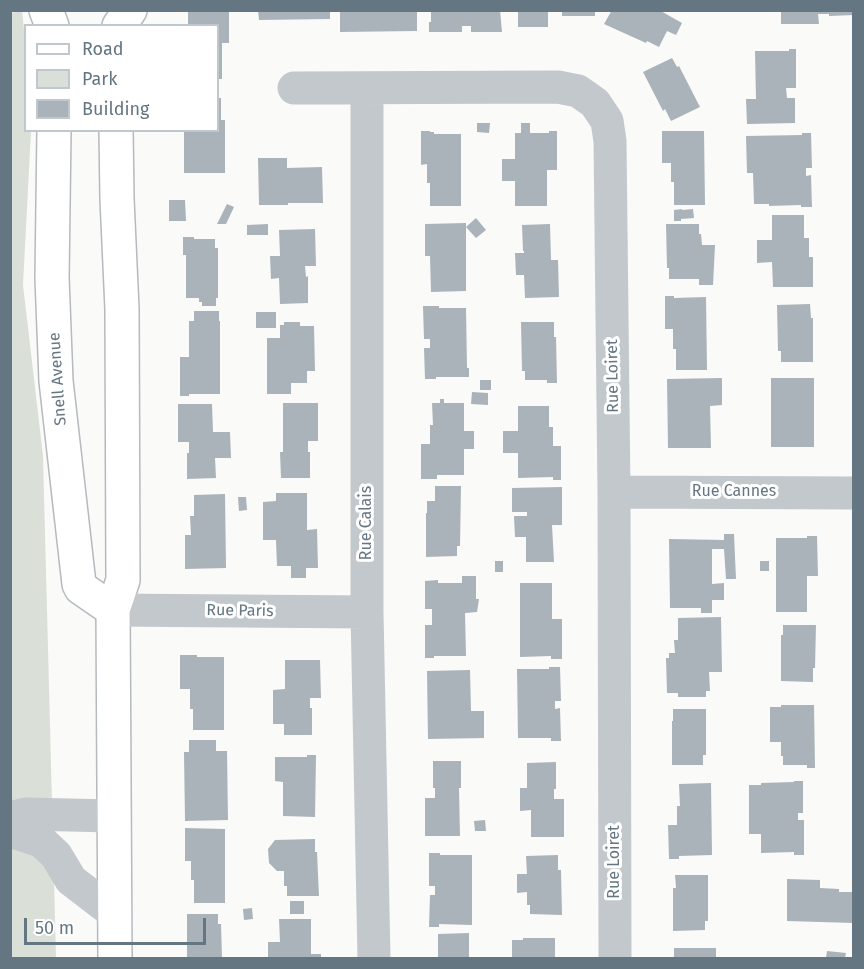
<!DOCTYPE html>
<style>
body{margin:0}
#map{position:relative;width:864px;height:969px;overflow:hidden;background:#fafaf8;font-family:"Fira Sans",sans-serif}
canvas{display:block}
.frame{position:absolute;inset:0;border:12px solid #657683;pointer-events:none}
.legend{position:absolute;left:24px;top:24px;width:195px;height:108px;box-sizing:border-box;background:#fff;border:2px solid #c1c8cd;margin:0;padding:8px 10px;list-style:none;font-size:18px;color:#657683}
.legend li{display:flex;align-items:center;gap:12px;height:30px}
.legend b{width:30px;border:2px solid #c1c8cd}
.scale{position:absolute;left:24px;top:918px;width:182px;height:27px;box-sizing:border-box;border:3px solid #657683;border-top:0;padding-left:8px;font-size:18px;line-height:21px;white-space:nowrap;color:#657683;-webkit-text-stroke:4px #fff;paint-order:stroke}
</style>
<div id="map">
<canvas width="864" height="969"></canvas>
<div class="frame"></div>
<ul class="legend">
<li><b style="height:8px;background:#fff"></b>Road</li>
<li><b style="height:16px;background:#dadfd7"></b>Park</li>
<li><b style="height:16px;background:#aab3b9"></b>Building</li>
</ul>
<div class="scale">50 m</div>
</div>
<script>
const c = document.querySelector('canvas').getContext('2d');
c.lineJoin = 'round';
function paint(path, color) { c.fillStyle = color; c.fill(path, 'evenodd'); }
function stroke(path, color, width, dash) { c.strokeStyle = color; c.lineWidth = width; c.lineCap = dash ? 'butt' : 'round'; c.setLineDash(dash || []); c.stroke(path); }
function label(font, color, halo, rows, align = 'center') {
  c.font = font + ' "Fira Sans",sans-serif'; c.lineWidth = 6; c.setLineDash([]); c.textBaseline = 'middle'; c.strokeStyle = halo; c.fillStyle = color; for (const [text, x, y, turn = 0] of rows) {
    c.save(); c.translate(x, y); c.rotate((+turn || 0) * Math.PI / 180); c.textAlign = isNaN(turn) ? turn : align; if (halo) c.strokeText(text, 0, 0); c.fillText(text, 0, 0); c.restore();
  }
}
paint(new Path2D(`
 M22 11 26 48V130L31 131 23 285 43 456 56 958H11L10 13Z`), '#dadfd7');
paint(new Path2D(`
 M258 10H330V19L259 20Z
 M340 10H417V31L340 32Z
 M431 10H500L502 32H471V26H462V32H429V22H431Z
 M518 10H548V27H518Z
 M562 10H595V16H562Z
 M612 10H659L682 23 676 35 667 31 659 47 647 41 646 43 604 24Z
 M781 10H854V15L829 16V14H818L819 24H781Z
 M188 12H229V43H222V79H218V26H188Z
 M789 49H796V88H786L787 98H795V123L747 124 746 99H756L755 51H789Z
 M672 58 677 67 679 66 700 107 671 121 665 109 663 111 643 72Z
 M218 98H221V120H225V173H184V130H218Z
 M477 123H490L489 133 477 132Z
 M521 123H530V133H549V131H557V170H547V206H515V181H502V159H515V133H521Z
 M421 131H430V132H434V134H461V206H430V183H427V164L421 165Z
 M662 131H704L705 205H674V182H671V163H662Z
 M802 133H811L812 168H806V176L811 175 812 207H801V205L769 206V204H754L753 173H747L746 136 802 135Z
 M258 158H287V168L322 167 323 203H288V205H259Z
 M169 200H185L186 221H169Z
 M227 204 234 207 226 224H217Z
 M682 209V210L693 209 694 218 681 219V221H674V210Z
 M772 215H804V238H809V257H813V287H773L772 262 757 263V240H772Z
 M476 218 486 230 476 238 466 227Z
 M466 223V291L431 292 430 256H425V224Z
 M268 224V235H247V225Z
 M550 224 551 260H558L559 297 525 298 524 275H516L515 253H524V251H523L522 225Z
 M666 224H699V234H701L702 245H715L713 285H699V279H669V268H667Z
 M315 229 316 266H305L306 277 308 276V303L280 304 279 278 271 279 270 256H280L279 230Z
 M183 237H194V239H215V248H218V298H216V306H202V302H199V298H186V255H183Z
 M665 296H674V298L706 297 707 370H676V349H673V329H665Z
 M810 304 811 318H813V362H781V351H778L777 305Z
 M423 306H439V308H466L467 368H469V377H436V379H425L424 348H430V339H424Z
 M194 311H219V321H220V394H189V396H180V357H189V321H194Z
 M256 312H276V328H256Z
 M284 322H300V326H314L315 371H307V383H291V394H267V338H280V325H284Z
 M521 322H554V337H556L557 383H547V380H525V371H522Z
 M722 378V405L710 406 711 448H668L667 379Z
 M771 378H814V447H771Z
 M480 380H491V390H480Z
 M472 392 488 393V405L471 404Z
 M440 399H444V403H464V431H474V449H464V475H437V479H421V444H430V425H433L432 403H440Z
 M283 403H318V441H308V452H310V478H281L280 452H283Z
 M178 404H212L213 432H230L231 458H215L216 478 187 479V453H189V442H178Z
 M518 406H549V427H553V446H561V480H553V477L518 478V453H503V431H518Z
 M435 486H461L460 546H457V556L426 557V513H427V501H435Z
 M562 487V525H552L554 562H526V537H515L514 516H527V512H512V488Z
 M276 493H307V530L317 529 318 568H306V578H291V566H277L276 540H263V502L276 501Z
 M225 494 226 568 185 569V535H191L190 516H194V495Z
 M238 497H246L247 510 239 511Z
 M724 534H734L736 579H726L724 549H712V584L724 583V600H712V613H701V608H670L669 539 724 540Z
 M807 536H817L818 576H807V612H776V538H807Z
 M495 561H503V572H495Z
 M760 561H769V571H760Z
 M462 576H476V599H479L477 612 465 613 466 656H434V658H425V625H432V609H425V581L438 580V583H462Z
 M520 583H552V619H562V659H551V656L520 657Z
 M721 617 722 672H709L710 691H706V697H678V693H667L666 658H669V653H675L674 640H678V618Z
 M783 625H816L815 668H813V682L781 681V635H783Z
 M180 655H197V657H224V730H193V709H190V689H180Z
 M285 660H320L321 698H310V708H312V735H284V724H273V690L285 689Z
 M549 667H560L561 701H555V709L560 708 561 741H551V738H518L517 669H549Z
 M470 670 471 711H484V738L428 739 427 671Z
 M781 705H814L815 768H807V765H783V756H781V742H770V707H781Z
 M673 709H706V755H703V765H672V721H673Z
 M189 740H216V751H227L228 820 185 821 184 752H189Z
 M307 755H316L315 817 283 816V782L275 781V757H307Z
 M433 761H461V788H459L460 836H425V798H435V788H433Z
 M556 762V789H554V799H564V837H531V810L520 811V788H527V763Z
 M794 781H803V813H798V820H804V855H794V852L761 853V834H749V785H761V783L794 782Z
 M711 783 712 855 679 856V859H669L668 825H677V806H680L679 784Z
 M485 820 486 831H475L474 821Z
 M185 828 225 829V903H194V880H191V861H185Z
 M315 839V852H317L319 896H287V886H284V871H277L269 863 268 849 275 840Z
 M429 853H440V855H472V925L439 924V927H429L430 895H435V886H429Z
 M558 855V870H561L562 915 530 914V905H527V892L517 893V874H527L526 856Z
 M675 875H708V921H705V930L673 931V888H676Z
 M787 879 820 880V888L839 889V892H854V923L787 921Z
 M290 901H304V914H290Z
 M252 908 253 919 244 920 243 909Z
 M187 914H218V924H221L222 958H187Z
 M279 919H311V954H321V958H268V942H280Z
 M469 933V958H438V934Z
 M523 938H555V958H512V940H523Z
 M674 948H716V958H674Z
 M827 951 846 953 845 958H826Z`), '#aab3b9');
const major = new Path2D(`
 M46 10 52 26
 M119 26 130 10
 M54 130 52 278 56 381 79 584 81 588 113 610
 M115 958 113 610 123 580 122 309 117 199 116 130`);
stroke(major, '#b5babe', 36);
stroke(new Path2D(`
 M294 88 558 87 578 91 595 103 607 121 610 141 614 492 615 958
 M367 88V612L374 958
 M614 492 854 493
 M113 610 367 612
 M10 818 26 814 113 816
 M10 831 41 841 56 855 71 880 114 913`), '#c3c8cc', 33);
stroke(major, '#fff', 33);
label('16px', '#657683', '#fff', [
 ["Rue Loiret",613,376,-91],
 ["Snell Avenue",58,379,-94],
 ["Rue Cannes",734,492],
 ["Rue Calais",367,523,-90],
 ["Rue Paris",240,611,1],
 ["Rue Loiret",615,862,-90]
]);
</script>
